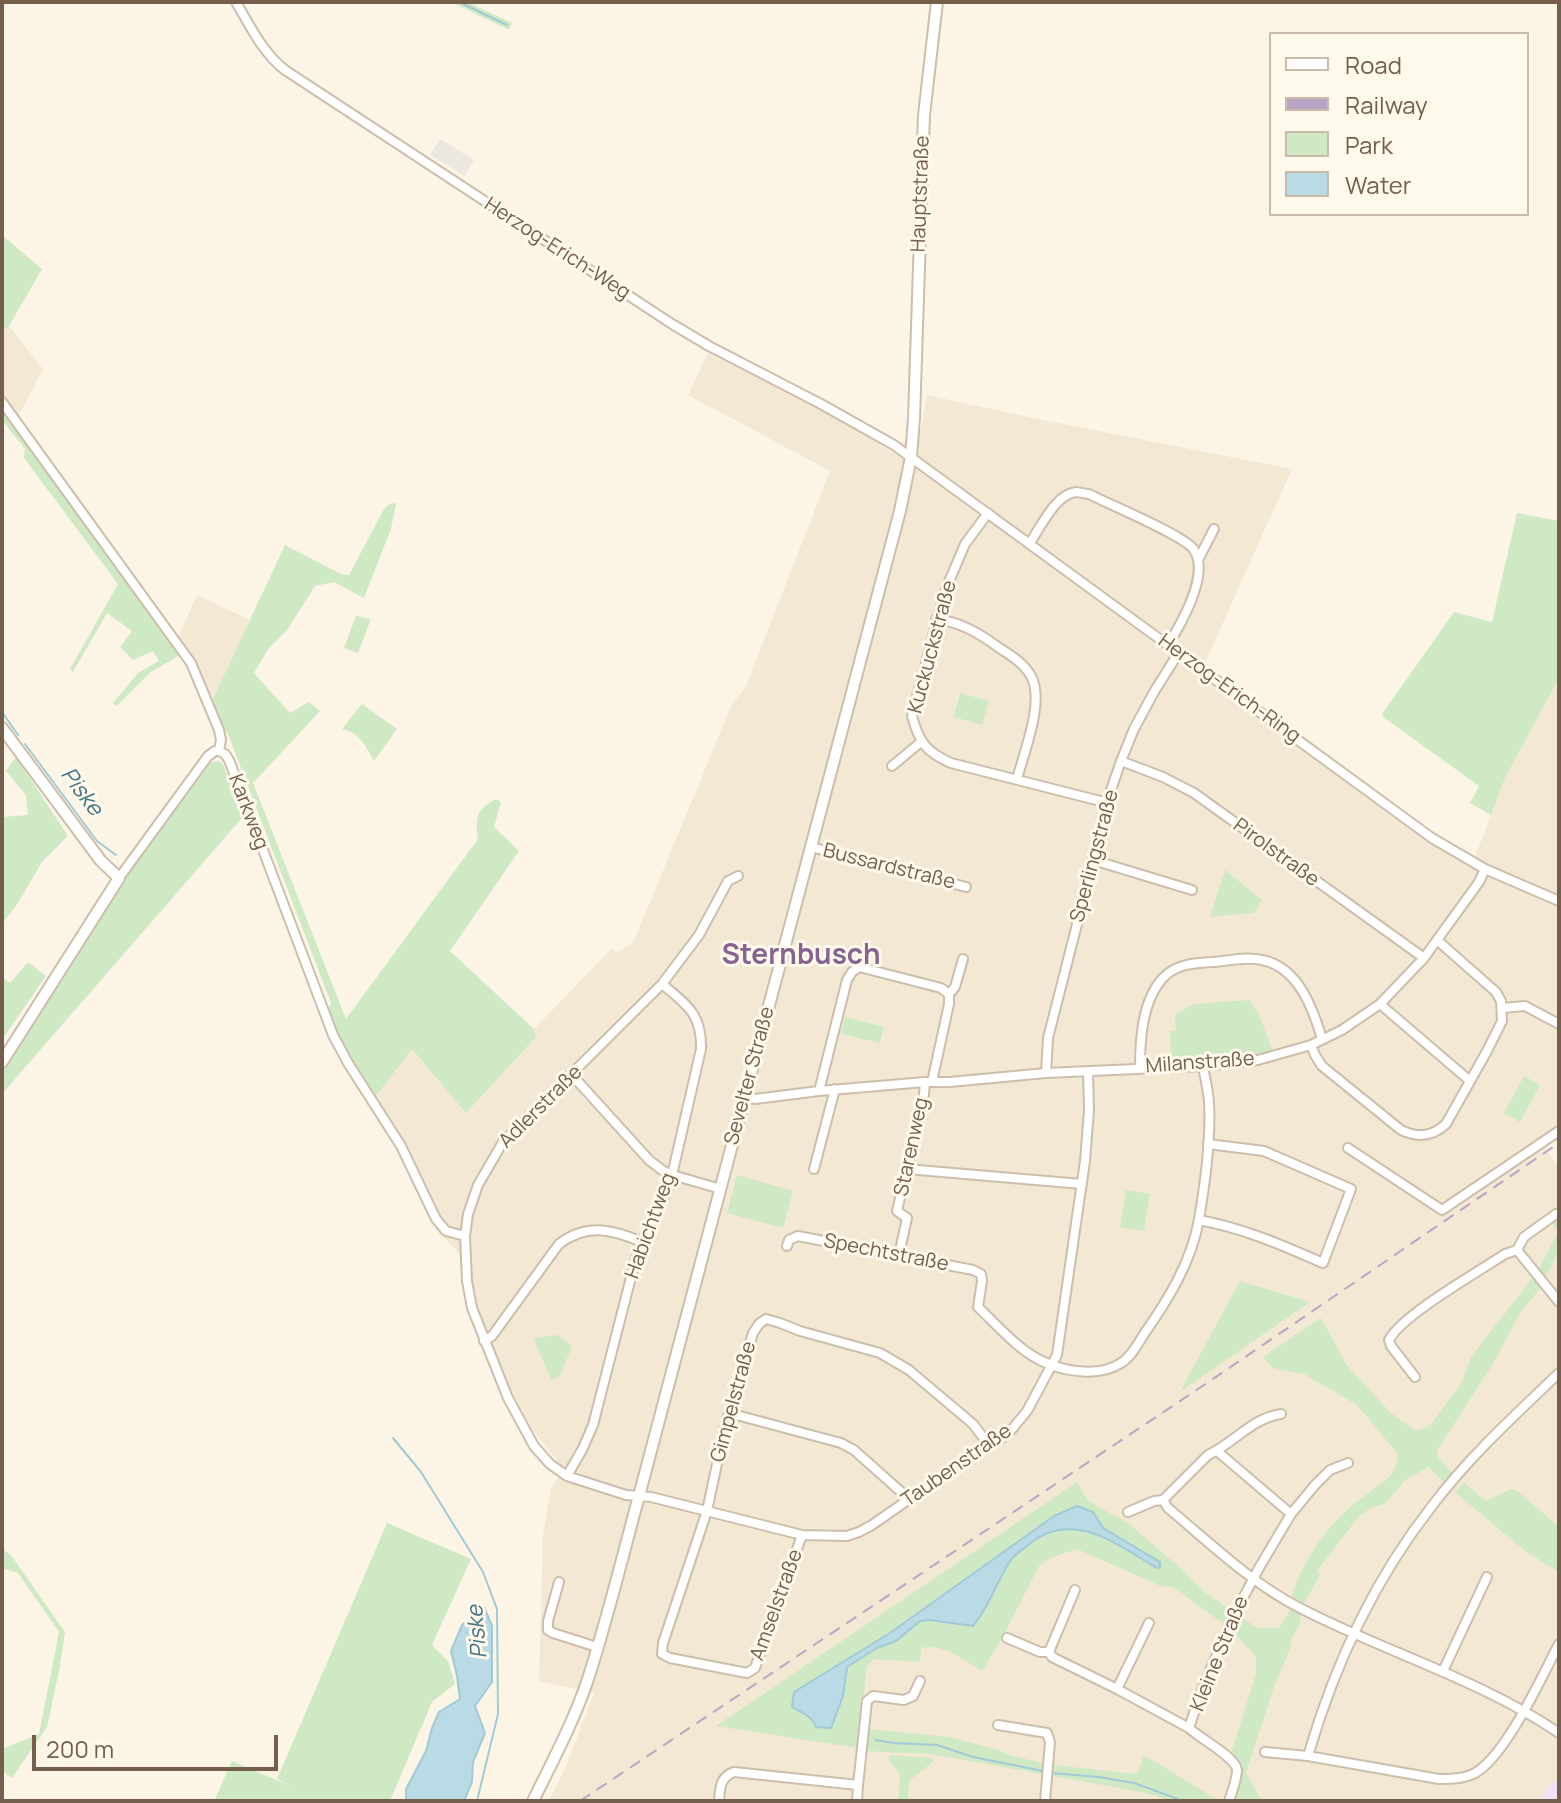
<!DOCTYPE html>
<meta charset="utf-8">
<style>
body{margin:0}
#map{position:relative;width:1561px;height:1803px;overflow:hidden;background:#fcf5e6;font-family:Manrope,sans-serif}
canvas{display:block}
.frame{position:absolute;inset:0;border:4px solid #755e4b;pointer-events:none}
.legend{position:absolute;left:1269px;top:32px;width:260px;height:184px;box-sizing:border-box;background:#fff9ec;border:2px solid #c8bbac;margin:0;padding:10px 14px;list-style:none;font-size:24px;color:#755e4b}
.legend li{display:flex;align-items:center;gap:16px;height:40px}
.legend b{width:40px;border:2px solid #c8bbac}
.scale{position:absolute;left:32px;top:1735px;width:246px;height:36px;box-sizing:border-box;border:4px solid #755e4b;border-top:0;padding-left:10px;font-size:24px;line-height:28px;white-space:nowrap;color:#755e4b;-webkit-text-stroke:6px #fff9ec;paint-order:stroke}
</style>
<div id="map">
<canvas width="1561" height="1803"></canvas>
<div class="frame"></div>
<ul class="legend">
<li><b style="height:10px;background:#fff"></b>Road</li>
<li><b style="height:10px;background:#b9a4c5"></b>Railway</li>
<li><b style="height:22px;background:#cfe9c4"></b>Park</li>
<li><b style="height:22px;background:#badbe5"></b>Water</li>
</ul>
<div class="scale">200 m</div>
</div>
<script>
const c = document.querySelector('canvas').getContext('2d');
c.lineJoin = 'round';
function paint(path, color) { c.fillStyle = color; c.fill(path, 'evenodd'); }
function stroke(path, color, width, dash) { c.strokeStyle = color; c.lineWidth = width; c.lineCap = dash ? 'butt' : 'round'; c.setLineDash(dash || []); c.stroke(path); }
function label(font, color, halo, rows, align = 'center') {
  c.font = font + ' Manrope,sans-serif'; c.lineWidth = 6; c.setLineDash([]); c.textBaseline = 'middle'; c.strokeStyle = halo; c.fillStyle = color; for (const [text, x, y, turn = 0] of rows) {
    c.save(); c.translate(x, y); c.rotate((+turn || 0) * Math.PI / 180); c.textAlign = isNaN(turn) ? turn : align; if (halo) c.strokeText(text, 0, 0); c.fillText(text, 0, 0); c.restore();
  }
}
paint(new Path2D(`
 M9 326 43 369 18 417 2 397V332Z
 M708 353 834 415 900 457 916 453 927 395 1033 418 1292 469 1205 663 1437 835 1475 857 1505 778 1557 682 1559 683V1137L1544 1147 1559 1167V1801H549L566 1766 594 1693 539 1681 543 1534 551 1488 564 1469 524 1419 487 1333 459 1253 439 1233 428 1215 431 1201 402 1137 375 1097 411 1048 466 1112 536 1037 534 1029 611 949 617 953 634 941 731 706 746 686 830 471 688 395Z
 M197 595 250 620 211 703 191 657 178 637Z`), '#f3e8d4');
paint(new Path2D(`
 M440 139 474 160 465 176 430 155Z`), '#ece7e0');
paint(new Path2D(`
 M1559 1775V1801H1538Z`), '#f2e2f8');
paint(new Path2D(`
 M451 2H467L512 23 509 30Z
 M2 235 42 269 9 326 2 332Z
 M2 409 180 655 151 672 117 706 113 703 138 673 159 661 153 651 133 660 120 647 132 631 107 613 73 672 70 669 118 584 24 458 25 449 2 420Z
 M396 503 391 529 364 598 334 582 315 586 288 629 269 648 254 673 290 713 309 702 320 711 253 783 346 1019 478 839C475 817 476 810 496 799L501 802 494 827 519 851 450 951 534 1029 536 1037 466 1113 412 1049 375 1097C357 1069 340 1041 328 1010L331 1003 228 734 223 728 211 703 285 545 341 574 349 575 384 509 389 504Z
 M1517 513 1559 521V683L1557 682 1505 778 1491 815 1470 803 1479 786 1383 717 1382 714 1454 612 1492 622Z
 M356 616 371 619 358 653 344 648Z
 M960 693 989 701 982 725 954 717Z
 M362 704 397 729 374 761C366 747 360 732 342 729Z
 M16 757 68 836 42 862 16 906 2 924V817L28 815 26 795 6 771Z
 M219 761 223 764 242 818 2 1094V1071L127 876 211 762Z
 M1225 870 1262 900 1254 913 1210 917Z
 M28 962 46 976 2 1040V977L10 983Z
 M1250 1000 1260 1017 1273 1052C1240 1060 1205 1061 1171 1059L1170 1031H1176L1175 1014 1194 1004Z
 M845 1017 884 1027 880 1043 841 1034Z
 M1524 1076 1540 1085 1520 1122 1504 1113Z
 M737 1175 793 1191 783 1228 727 1213Z
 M1126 1190 1150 1194 1144 1231 1120 1227Z
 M1559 1216V1251L1541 1287 1519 1315 1494 1362 1438 1449 1437 1457 1453 1474 1444 1482 1428 1467 1404 1481 1386 1503 1371 1508 1359 1516 1317 1571 1320 1575 1303 1605 1291 1599C1299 1570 1317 1541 1338 1519 1347 1509 1360 1499 1371 1491 1387 1479 1398 1475 1397 1453L1357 1405 1304 1374 1273 1368 1263 1357 1321 1318 1345 1362 1351 1370 1390 1412 1415 1431 1429 1427 1462 1382 1471 1357 1538 1271 1558 1232 1551 1221Z
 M1240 1281 1310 1302 1180 1392Z
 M557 1335 572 1346 560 1376 552 1381 534 1340 535 1338Z
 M1077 1482 1087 1500 1129 1524 1178 1566 1203 1591 1257 1628H1279L1292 1607 1301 1612 1300 1623 1290 1642 1292 1644 1274 1687 1246 1773 1260 1798 1275 1801H1225L1233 1770 1232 1750 1256 1674V1657L1231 1629 1173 1587H1163L1077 1549 1053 1557 1039 1566 1001 1640 982 1671C963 1660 943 1643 921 1648L920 1662 874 1659 867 1666 858 1748 716 1726Z
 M1464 1483 1486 1501 1511 1489 1516 1490 1559 1527V1572L1525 1551 1455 1492Z
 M387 1523 471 1559 432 1645 448 1661 455 1684 432 1702 390 1801H214L232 1761 293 1787 277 1779Z
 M2 1549 11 1555 65 1632 60 1666 47 1727 12 1778 2 1771V1749L39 1734 59 1632 18 1573 2 1568Z
 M868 1729 949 1737 999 1750 1008 1755 1052 1765 1137 1774 1144 1755 1219 1801H1173L1141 1792 931 1754 865 1751Z
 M889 1755 933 1758V1762L909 1781 908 1801H898L900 1774 889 1761Z`), '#cfe9c4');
const water = new Path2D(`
 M1077 1506 1093 1512 1103 1528 1160 1562V1567L1157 1568C1116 1544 1072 1508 1028 1545 1022 1550 1014 1555 1010 1561 996 1583 989 1607 973 1626L930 1620 920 1621 896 1641 877 1648 847 1667 843 1696 831 1728 816 1727C812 1716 801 1712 792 1707L794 1692 890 1633 1054 1516Z
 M484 1607 492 1626V1682L475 1706 485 1733 473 1762 472 1782 464 1801H406V1789L426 1751 432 1728 439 1712 460 1699 457 1676 451 1651 462 1625Z`);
paint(water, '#badbe5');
stroke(water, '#a1c9d7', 2);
stroke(new Path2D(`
 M459 2 507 25
 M2 712 18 735
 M25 744 97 841 116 855
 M393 1438 421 1472 483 1572 497 1609 498 1714 477 1801
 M876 1740 893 1743 937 1745 973 1757 1043 1771
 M1051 1773 1099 1777 1134 1783 1178 1799`), '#a1c9d7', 2);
const minor = new Path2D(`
 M236 2C250 26 263 53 285 70L672 324 709 346 821 404 894 445 1432 838 1485 869 1559 901
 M2 402 191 663 219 730 221 740 219 751
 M988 513 965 544 945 591 912 716C919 742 926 752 951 763L1108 803
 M1029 544C1040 529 1055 494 1076 492 1080 492 1084 494 1089 494 1108 504 1186 536 1194 550 1210 574 1181 624 1168 645
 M1198 560 1214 529
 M936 619C960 622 979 633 998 647 1010 655 1024 663 1031 676 1045 701 1024 752 1017 779
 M219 751 225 754 229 760 333 1035 348 1063 401 1146 436 1219 446 1231 465 1236
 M1121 761 1163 777 1194 793 1424 958
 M892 766 921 742
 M811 847 966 887
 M1093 860 1192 890
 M738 876 728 881 699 935 662 984 503 1142 478 1185 468 1214 465 1236 467 1281 472 1308 508 1398 534 1446 550 1464 567 1476 626 1495 651 1497 802 1535 847 1536 859 1532 872 1525 988 1444 1002 1438 1013 1428 1027 1411 1057 1355 1085 1161 1089 1110 1088 1072
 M119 878 208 756 215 751H219
 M949 994 955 987 963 959
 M1380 1004 1470 1081
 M1502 1008 1525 1006 1559 1024
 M1311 1045 1315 1055 1322 1066 1401 1130C1418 1138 1432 1137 1446 1124L1487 1051 1502 1021 1501 1001 1496 992 1437 940
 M1140 1068C1140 1039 1142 1002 1162 979 1175 964 1194 963 1213 962 1228 961 1247 956 1262 960 1298 967 1313 1008 1322 1039
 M1046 1073 1048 1038 1112 787 1121 761 1134 729 1154 692 1179 652
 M572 1075 649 1160 662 1170 672 1175 721 1189
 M819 1091 847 980 852 972 859 967 941 988 949 994V1004L932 1082
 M745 1097 755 1099 819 1091 925 1082H950L1046 1073 1203 1066 1258 1060 1311 1045 1342 1030 1380 1004 1424 958 1479 882 1485 869
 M1348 1148 1442 1210 1559 1131
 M909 1168 918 1170 1082 1184
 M814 1169 835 1089
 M1199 1220C1243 1228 1282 1245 1323 1263L1351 1189 1264 1151 1208 1144
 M787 1246 789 1240 798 1236 973 1270 981 1274 982 1281 978 1307C998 1326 1019 1351 1044 1362 1066 1372 1100 1377 1121 1363 1131 1357 1138 1344 1144 1334 1168 1300 1192 1261 1199 1219 1205 1184 1211 1137 1209 1102 1208 1090 1205 1078 1203 1066
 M1517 1250 1559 1302
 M899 1255 907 1218 897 1211 924 1094 925 1082
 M484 1341 492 1336 559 1244C586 1223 612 1229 642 1242
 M1559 1373C1515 1415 1469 1457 1432 1506 1374 1580 1334 1666 1308 1756L1439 1779C1451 1779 1464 1779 1475 1773 1506 1756 1542 1676 1559 1644
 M1415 1377 1391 1346 1389 1340C1402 1315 1478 1272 1505 1254L1517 1250 1524 1237 1556 1214
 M729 1413 841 1443 854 1450 909 1499
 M1281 1414C1252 1418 1233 1444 1208 1455L1163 1500 1168 1508C1210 1543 1251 1583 1300 1608 1385 1652 1479 1679 1559 1733
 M1217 1451 1291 1514
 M567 1476 583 1448 593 1425 636 1258 642 1242 670 1184 701 1049C702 1014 687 1005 662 984
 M1128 1512 1154 1501 1163 1500
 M802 1535 755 1668 747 1673 670 1658 662 1654 663 1643 707 1511 725 1426 753 1333 759 1324 766 1319 780 1323 800 1331 880 1353 909 1370 922 1381 973 1424 988 1444
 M559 1582 548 1621V1630L553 1633 597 1647
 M1075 1590 1049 1652 1052 1657 1117 1689 1189 1728C1199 1738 1236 1757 1237 1770 1237 1779 1232 1792 1229 1801
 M1007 1638 1040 1652H1049
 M1443 1671 1487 1577
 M1117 1689 1149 1623
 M998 1725 1047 1733 1050 1742 1045 1801
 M1189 1728 1201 1692 1231 1621 1259 1568 1291 1514 1315 1485 1330 1470 1348 1463
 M1265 1752 1308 1756
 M858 1785 867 1701 873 1696 904 1700 913 1696 920 1681
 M719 1801C720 1788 720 1777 734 1772L858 1785 857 1801`);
const tertiary = new Path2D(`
 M2 728 101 861 119 878 2 1062
 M533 1801C552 1762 573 1723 587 1682 607 1621 622 1558 639 1496L900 511 911 457 914 418 924 115 937 2`);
stroke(minor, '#cdbeac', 12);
stroke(tertiary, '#cdbeac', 14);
stroke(minor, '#fff', 8);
stroke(tertiary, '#fff', 10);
stroke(new Path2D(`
 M580 1801 1210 1381 1559 1143`), '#b9a4c5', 2, [12, 8]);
label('20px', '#755e4b', '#fff9ec', [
 ["Hauptstraße",921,194,-88],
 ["Herzog-Erich-Weg",557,249,33],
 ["Kuckuckstraße",933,647,-75],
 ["Herzog-Erich-Ring",1229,689,36],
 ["Karkweg",248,812,69],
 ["Pirolstraße",1276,853,36],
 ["Sperlingstraße",1095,856,-75],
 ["Bussardstraße",889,867,14],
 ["Milanstraße",1200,1063,-4],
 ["Sevelter Straße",750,1076,-75],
 ["Adlerstraße",541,1107,-45],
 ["Starenweg",912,1147,-78],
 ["Habichtweg",651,1226,-70],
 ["Spechtstraße",886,1253,11],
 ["Gimpelstraße",734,1402,-75],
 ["Taubenstraße",957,1466,-35],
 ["Amselstraße",777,1605,-70],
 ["Kleine Straße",1220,1654,-68]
]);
label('italic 22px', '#457587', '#fff9ec', [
 ["Piske",81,792,53],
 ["Piske",478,1632,-95]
]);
label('bold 28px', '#866391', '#fff9ec', [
 ["Sternbusch",801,956]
]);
</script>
